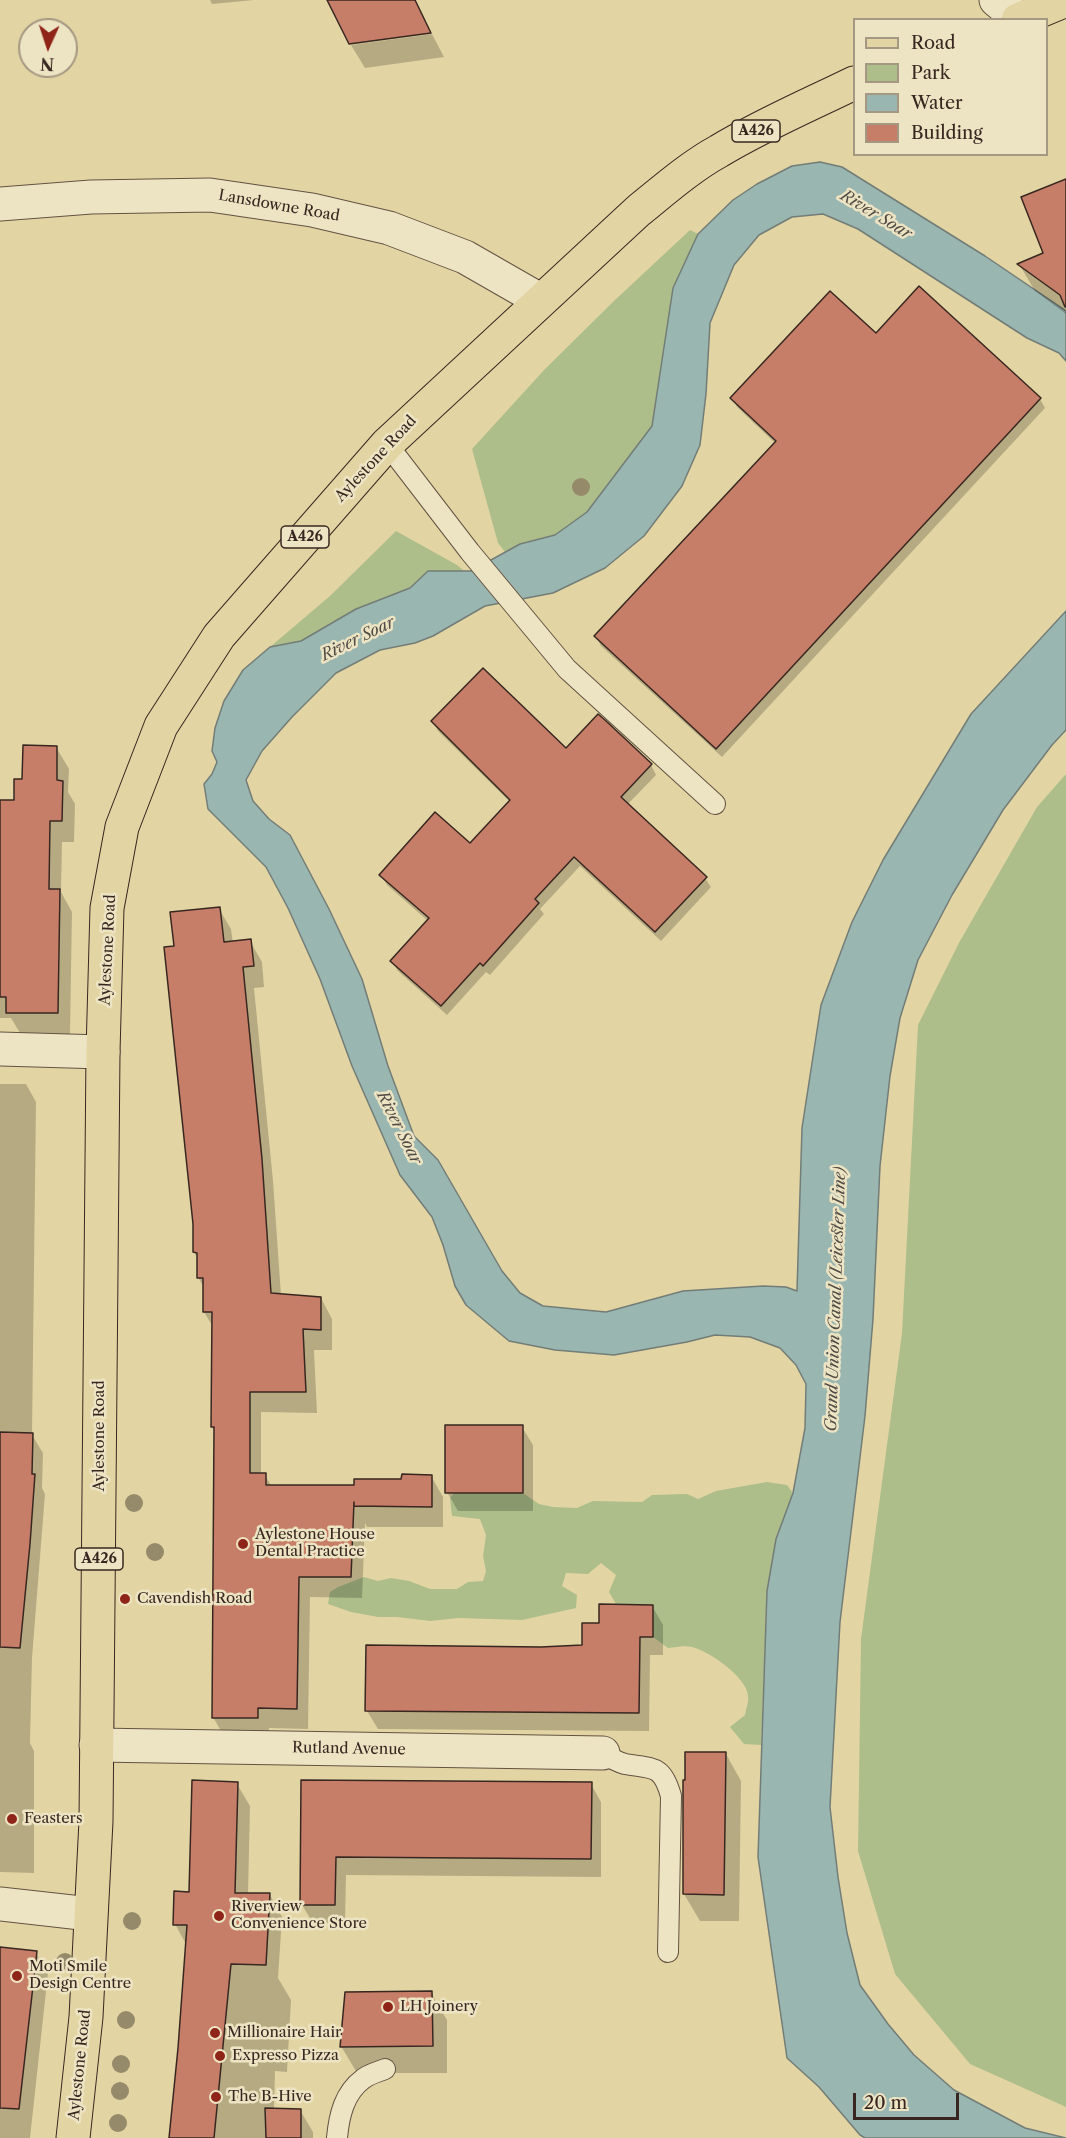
<!DOCTYPE html>
<style>
body{margin:0}
#map{position:relative;width:1066px;height:2138px;overflow:hidden;background:#e3d5a3;font-family:"Libre Caslon Text",serif}
canvas{display:block}
.legend{position:absolute;left:853px;top:18px;width:195px;height:138px;box-sizing:border-box;background:#ede4c3;border:2px solid #a59882;margin:0;padding:8px 10px;list-style:none;font-size:18px;color:#382721}
.legend li{display:flex;align-items:center;gap:12px;height:30px}
.legend b{width:30px;border:2px solid #a59882}
.north{position:absolute;left:18px;top:18px;width:60px;height:60px;box-sizing:border-box;background:#ede4c3;border:2px solid #a59882;border-radius:50%;rotate:183deg;font-size:16px;font-weight:700;line-height:24px;text-align:center;color:#382721}
.north::after{content:'';display:block;margin:auto;width:21px;height:27px;background:#8f2418;clip-path:polygon(50% 0,100% 100%,50% 72%,0 100%)}
.scale{position:absolute;left:853px;top:2093px;width:106px;height:27px;box-sizing:border-box;border:3px solid #382721;border-top:0;padding-left:8px;font-size:18px;line-height:21px;white-space:nowrap;color:#382721;-webkit-text-stroke:4px #ede4c3;paint-order:stroke}
</style>
<div id="map">
<canvas width="1066" height="2138"></canvas>
<ul class="legend">
<li><b style="height:8px;background:#e3d5a3"></b>Road</li>
<li><b style="height:16px;background:#adbe8a"></b>Park</li>
<li><b style="height:16px;background:#9ab6b1"></b>Water</li>
<li><b style="height:16px;background:#c77e68"></b>Building</li>
</ul>
<div class="north">N</div>
<div class="scale">20 m</div>
</div>
<script>
const c = document.querySelector('canvas').getContext('2d');
c.lineJoin = 'round';
function paint(path, color) { c.fillStyle = color; c.fill(path, 'evenodd'); }
function stroke(path, color, width, dash) { c.strokeStyle = color; c.lineWidth = width; c.lineCap = dash ? 'butt' : 'round'; c.setLineDash(dash || []); c.stroke(path); }
function label(font, color, halo, rows, align = 'center') {
  c.font = font + ' "Libre Caslon Text",serif'; c.lineWidth = 5; c.setLineDash([]); c.textBaseline = 'middle'; c.strokeStyle = halo; c.fillStyle = color; for (const [text, x, y, turn = 0] of rows) {
    c.save(); c.translate(x, y); c.rotate((+turn || 0) * Math.PI / 180); c.textAlign = isNaN(turn) ? turn : align; if (halo) c.strokeText(text, 0, 0); c.fillText(text, 0, 0); c.restore();
  }
}
paint(new Path2D(`
 M690 230 698 234 673 288 652 426 587 512 555 535 520 544 505 552 498 543 472 449 545 369 615 300Z
 M396 531 457 565 464 571H428L410 588 356 609 301 641 270 647 330 596Z
 M1066 774V2107L970 2064 895 1974 858 1851 861 1639 902 1333 918 1025 960 941 1037 807Z
 M767 1482 787 1485 793 1493 776 1539 767 1591 761 1745 744 1744 730 1727 745 1715C746 1709 749 1701 748 1696 747 1677 709 1651 692 1647 685 1645 676 1647 668 1648L653 1637V1605L616 1604 609 1592 616 1575 601 1563 588 1574 566 1573 562 1586 577 1595 576 1608 522 1620 458 1618 430 1621 397 1617H378L351 1612 328 1604 330 1592 338 1587 364 1577 378 1581 391 1578 409 1581 430 1589H457L468 1582 483 1581 486 1571 483 1556 486 1535 480 1519 452 1516 450 1498 454 1493H523L539 1504 553 1507 577 1508 593 1501 642 1502 652 1495 687 1494 698 1499 716 1491Z`), '#adbe8a');
const water = new Path2D(`
 M820 162 842 167 985 256 1066 311V361L1059 353 1027 338 858 229 823 214 792 217 759 235 734 265 710 323 706 394 700 445 682 486 644 536 605 568 553 593 485 606 433 636 415 643 380 650 336 673 292 717 262 751 246 780 253 801 269 819 290 835 329 909 362 979 388 1066 414 1136 438 1160 502 1271 520 1293 543 1306 606 1312 683 1291 763 1286 786 1287 797 1291 802 1128 814 1050 821 1005 852 922 883 860 971 714 1066 611V730L1052 745 1003 810 952 895 918 960 900 1018 890 1076 880 1166 873 1319 865 1416 840 1622 830 1807 838 1877 847 1933 860 1985 888 2024 914 2055 954 2090 1025 2128 1066 2138H865L860 2135 819 2087 787 2058 758 1857 767 1591 776 1539 793 1493 805 1428 806 1384 796 1365 780 1348 750 1337 715 1335 687 1342 614 1355 555 1350 509 1341 466 1305 455 1286 443 1245 432 1217 400 1175 352 1066 320 979 288 908 266 867 208 809 204 784 212 774 217 762 212 751 215 728 224 701 243 670 270 647 301 641 356 609 410 588 428 571H471L520 544 555 535 587 512 652 426 673 288 698 234 733 200 757 184 792 166Z`);
paint(water, '#9ab6b1');
stroke(water, '#737d77', 1.5);
paint(new Path2D(`
 M210 0H254L212 4Z
 M432 34 444 57 365 68 351 45Z
 M1066 181V314L1035 291 1019 264 1045 254Z
 M876 335 1040 399 1045 408 722 757 601 646 596 637 775 443 737 407 732 398Z
 M433 721 566 751 651 765 656 775 627 805 705 878 711 887 661 941 580 866 540 909 544 914 490 975 486 972 447 1015 398 971 392 962 428 921 387 885 381 875 470 845 510 802 438 731Z
 M56 747 69 769 68 792 75 804 74 842H62L61 892 72 912 70 1034 20 1033 11 1018H0V801L15 802 23 781Z
 M219 909 231 929 233 943 250 941 262 962 264 987 254 988 273 1181 281 1295 321 1298 332 1319V1350H314L317 1413 261 1412V1475H265L272 1487H355L431 1476 443 1497V1527H367L365 1523 362 1598 310 1597 308 1729 269 1728V1739L225 1738 213 1717 215 1432 212 1427 213 1327 204 1312V1288L198 1277V1259L194 1252V1224L176 947Z
 M0 1084H26L36 1102 32 1435 43 1453 42 1488 45 1494 32 1658 30 1743 34 1751V1873L0 1872Z
 M522 1427 533 1445V1511H458L447 1492Z
 M652 1606 663 1625V1655H650L649 1731 378 1729 367 1711 541 1648 584 1647 600 1625Z
 M726 1754 741 1781 739 1921H700L684 1894Z
 M303 1782 591 1784 601 1802V1877L346 1875 345 1923H313L302 1905Z
 M237 1784 250 1806 248 1895H270L282 1917 278 1978 291 2000 287 2072 275 2071 274 2110H300L313 2132V2138H170L187 1946 175 1924 191 1893Z
 M0 1949 36 1953 48 1973 30 2138H0Z
 M431 1993 447 2020V2073H357L341 2046Z`), '#0003');
const building = new Path2D(`
 M327 0H415L431 33 349 44Z
 M1066 179V307H1065L1060 295 1017 264 1043 253 1021 197Z
 M919 286 1041 398 716 749 594 636 776 441 730 398 830 291 876 333Z
 M483 668 566 748 598 714 605 720 652 764 621 797 707 877 655 932 574 857 535 899 539 903 483 966 480 963 441 1006 390 961 429 918 379 875 435 812 470 843 510 800 431 721Z
 M23 745 57 746V780L63 781 62 821H50L49 889H60L58 1013H6V997H0V800H14V779H22Z
 M220 907 224 942 251 939 254 966 243 967 262 1159 271 1293 321 1297V1330L303 1329 306 1392H250V1473H266V1485H354V1479H401L402 1474 432 1475V1507L354 1506V1502L351 1577H299L297 1709 258 1708V1718H212L214 1427H211L212 1312H203V1278H197V1253L193 1252V1224L164 947 174 946 170 912Z
 M445 1425H523V1493H445Z
 M0 1432 33 1433 32 1474H35L30 1544 20 1648 0 1647Z
 M599 1604 653 1605V1637H640L639 1713 365 1711 366 1645 541 1647 582 1645V1623H599Z
 M685 1752H726L724 1895 683 1894V1780H685Z
 M192 1780 238 1782 235 1893H270L266 1965 231 1964 214 2138H169L178 2048 187 1925H173L174 1891 189 1892Z
 M301 1780 592 1782 591 1859 336 1857 335 1905H300Z
 M0 1947 37 1951 19 2109 0 2108Z
 M432 1991 433 2046 340 2047 345 1992Z
 M265 2108 301 2109V2138H266Z`);
paint(building, '#c77e68');
stroke(building, '#382721', 1.5);
const service = new Path2D(`
 M387 444 470 552 567 669 715 804
 M603 1753C609 1757 617 1762 625 1764 653 1769 662 1764 671 1796L668 1952
 M337 2138C339 2116 344 2093 363 2079 369 2074 378 2072 385 2069`);
const minor = new Path2D(`
 M996 0 1019 19
 M0 204 91 197 210 195 312 210 389 228 465 257 540 300
 M0 1049 103 1052
 M96 1745 603 1753
 M0 1904 90 1914`);
const primary = new Path2D(`
 M1018 20 1066 0
 M73 2138 86 2017 96 1821 103 1052 107 908 122 827 161 726 219 636 387 444 638 211C664 190 690 167 719 151 762 125 809 105 854 83`);
stroke(service, '#635242', 22);
stroke(minor, '#635242', 35);
stroke(primary, '#382721', 35);
stroke(service, '#ede4c3', 20);
stroke(minor, '#ede4c3', 33);
stroke(primary, '#e3d5a3', 33);
c.fillStyle = '#958a6a';
for (const [x, y] of [
 [581,487],
 [134,1503],
 [155,1552],
 [132,1921],
 [65,1962],
 [126,2020],
 [121,2064],
 [120,2091],
 [118,2123]
]) { c.beginPath(); c.arc(x, y, 9, 0, 2 * Math.PI); c.fill(); }
for (const [x, y, r, color] of [
 [243,1544,6,"#8f2418"],
 [125,1599,6,"#8f2418"],
 [12,1819,6,"#8f2418"],
 [219,1916,6,"#8f2418"],
 [17,1976,6,"#8f2418"],
 [388,2007,6,"#8f2418"],
 [215,2033,6,"#8f2418"],
 [220,2056,6,"#8f2418"],
 [216,2097,6,"#8f2418"]
]) { const dot = new Path2D(); dot.arc(x, y, r, 0, 2 * Math.PI); c.fillStyle = color; c.fill(dot); stroke(dot, '#ede4c3', 2); }
for (const [x, y, w] of [
 [756,131,48],
 [305,537,48],
 [99,1559,48]
]) { const box = new Path2D(); box.roundRect(x - w / 2, y - 11, w, 22, 4.5); c.fillStyle = '#ede4c3'; c.fill(box); stroke(box, '#382721', 1.5); }
label('bold 14px', '#382721', null, [
 ["A426",756,131],
 ["A426",305,537],
 ["A426",99,1559]
]);
label('15px', '#382721', '#ede4c3', [
 ["Lansdowne Road",279,206,10],
 ["Aylestone Road",376,459,-47],
 ["Aylestone Road",108,950,-87],
 ["Aylestone Road",100,1436,-90],
 ["Rutland Avenue",349,1749,1],
 ["Aylestone Road",80,2065,-84]
]);
label('15px', '#382721', '#ede4c3', [
 ["Aylestone House",255,1535],
 ["Dental Practice",255,1552],
 ["Cavendish Road",137,1599],
 ["Feasters",24,1819],
 ["Riverview",231,1907],
 ["Convenience Store",231,1924],
 ["Moti Smile",29,1967],
 ["Design Centre",29,1984],
 ["LH Joinery",400,2007],
 ["Millionaire Hair",227,2033],
 ["Expresso Pizza",232,2056],
 ["The B-Hive",228,2097]
], 'left');
label('italic 16px', '#504b45', '#ede4c3', [
 ["River Soar",876,215,31],
 ["River Soar",358,639,-26],
 ["River Soar",399,1128,63],
 ["Grand Union Canal (Leicester Line)",836,1299,-88]
]);
</script>
